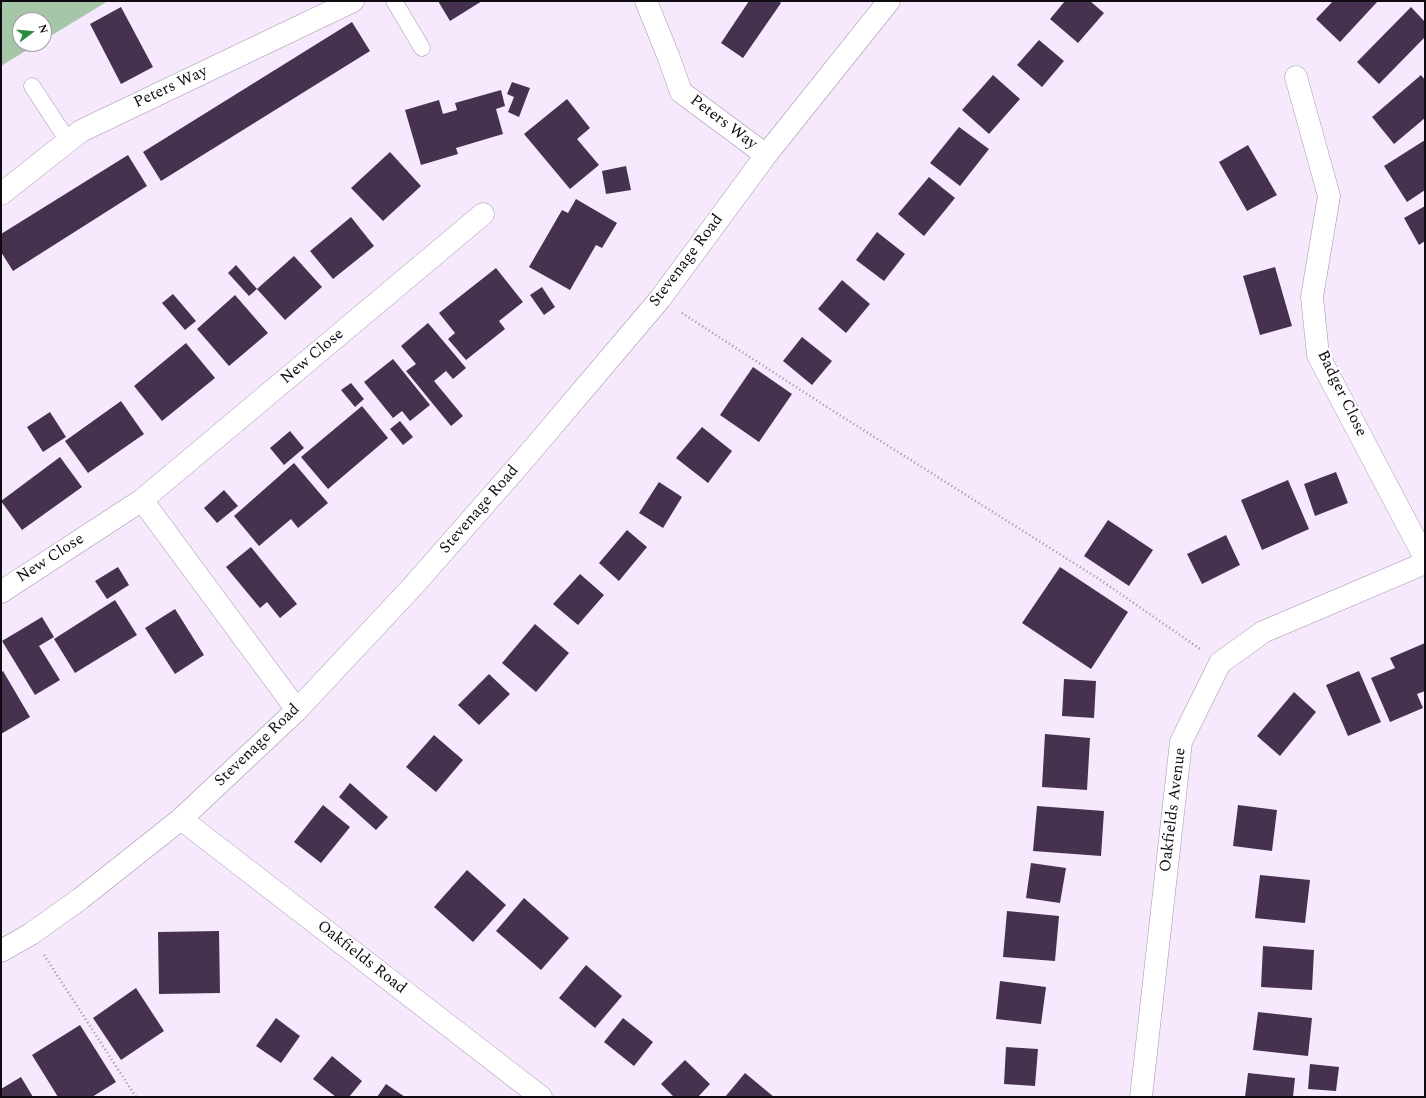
<!DOCTYPE html>
<style>
body{margin:0}
#map{position:relative;width:1426px;height:1098px;overflow:hidden;background:#f7e9fd;font-family:Spectral,serif}
canvas{display:block}
.frame{position:absolute;inset:0;border:2px solid #100a12;pointer-events:none}
.north{position:absolute;left:12px;top:12px;width:40px;height:40px;box-sizing:border-box;background:#fff;border:1px solid #9f9da0;border-radius:50%;rotate:74deg;font-size:11px;font-weight:700;line-height:16px;text-align:center;color:#100a12}
.north::after{content:'';display:block;margin:auto;width:14px;height:18px;background:#2a8a3d;clip-path:polygon(50% 0,100% 100%,50% 72%,0 100%)}
</style>
<div id="map">
<canvas width="1426" height="1098"></canvas>
<div class="frame"></div>
<div class="north">N</div>
</div>
<script>
const c = document.querySelector('canvas').getContext('2d');
c.lineJoin = 'round';
function paint(path, color) { c.fillStyle = color; c.fill(path, 'evenodd'); }
function stroke(path, color, width, dash) { c.strokeStyle = color; c.lineWidth = width; c.lineCap = dash ? 'butt' : 'round'; c.setLineDash(dash || []); c.stroke(path); }
function label(font, color, halo, rows, align = 'center') {
  c.font = font + ' Spectral,serif'; c.lineWidth = 4; c.setLineDash([]); c.textBaseline = 'middle'; c.strokeStyle = halo; c.fillStyle = color; for (const [text, x, y, turn = 0] of rows) {
    c.save(); c.translate(x, y); c.rotate((+turn || 0) * Math.PI / 180); c.textAlign = isNaN(turn) ? turn : align; if (halo) c.strokeText(text, 0, 0); c.fillText(text, 0, 0); c.restore();
  }
}
paint(new Path2D(`
 M1 1H108L44 40V20H20V44H37L1 66Z`), '#a6c6a8');
paint(new Path2D(`
 M438 1H482L450 21Z
 M749 1H778L781 3 743 58 721 43Z
 M1065 1H1090L1104 13 1078 43 1050 19Z
 M1333 1H1378L1340 42 1316 19Z
 M121 7 153 67 121 84 90 24Z
 M1411 7 1425 22V37L1379 84 1357 62Z
 M352 22 370 51 161 181 143 152Z
 M1039 40 1064 61 1042 87 1017 65Z
 M993 75 1020 99 989 134 962 110Z
 M1421 75 1425 80V118L1394 144 1372 117Z
 M512 82 530 88 519 117 508 112 514 97 507 94Z
 M501 90 505 106 496 109 503 134 456 148 458 154 421 165 405 110 439 100 443 114 457 110 455 103Z
 M567 99 590 128 577 139 599 165 570 189 524 134Z
 M959 127 989 149 960 186 930 163Z
 M1425 140V190L1407 202 1384 166Z
 M1248 145 1277 195 1247 211 1219 162Z
 M390 152 421 186 383 221 351 188Z
 M128 155 147 186 13 271 1 252V234Z
 M626 166 631 190 606 194 602 171Z
 M929 177 955 198 924 236 898 214Z
 M576 199 617 223 602 248 596 245 570 290 529 267 562 210 568 213Z
 M1425 206V241L1419 245 1404 218Z
 M351 217 374 246 333 279 310 251Z
 M877 232 905 254 884 281 856 260Z
 M294 256 322 287 285 320 257 289Z
 M236 265 257 289 249 296 228 273Z
 M1275 267 1292 326 1260 335 1243 276Z
 M496 268 523 302 499 321 505 329 466 360 448 339 455 333 439 313Z
 M842 280 870 304 846 333 818 309Z
 M542 287 555 307 544 315 530 295Z
 M173 294 196 321 185 330 162 303Z
 M235 295 268 333 229 366 197 329Z
 M428 323 466 368 453 379 446 371 434 381 463 416 451 426 406 371 416 364 401 346Z
 M802 337 832 361 812 385 783 361Z
 M186 343 215 378 162 421 134 386Z
 M393 359 430 405 410 421 402 411 393 418 364 382Z
 M753 367 792 394 759 442 720 415Z
 M351 383 364 399 355 407 341 390Z
 M121 401 144 434 88 473 65 441Z
 M362 406 388 438 328 489 301 457Z
 M50 412 66 437 43 452 27 427Z
 M400 421 413 437 403 445 390 429Z
 M702 427 732 451 708 483 676 458Z
 M290 431 304 448 284 465 270 448Z
 M60 457 82 487 22 530 1 501Z
 M294 463 328 503 298 528 291 519 259 546 234 516Z
 M1336 472 1348 503 1315 516 1304 484Z
 M1288 480 1309 529 1262 550 1241 500Z
 M659 482 682 497 663 528 639 513Z
 M224 490 238 506 217 523 204 508Z
 M1108 520 1153 550 1129 586 1084 556Z
 M627 530 647 547 619 581 599 563Z
 M1226 535 1240 565 1202 584 1187 554Z
 M251 547 297 604 280 618 267 602 260 608 226 567Z
 M118 567 129 585 107 599 95 581Z
 M1060 567 1128 612 1091 669 1022 623Z
 M580 574 604 595 578 625 553 604Z
 M115 600 137 635 75 673 54 639Z
 M175 609 204 655 175 674 145 628Z
 M42 617 54 637 39 646 60 680 35 695 2 641Z
 M535 624 569 653 536 692 502 663Z
 M1425 643V691L1417 694 1423 708 1390 722 1371 678 1395 668 1390 658Z
 M3 671 30 717 1 734V672Z
 M1359 671 1381 722 1348 736 1326 685Z
 M489 674 510 694 479 725 458 705Z
 M1064 679 1096 681 1094 718 1062 716Z
 M1294 692 1316 712 1280 756 1257 736Z
 M1045 734 1090 738 1087 790 1042 787Z
 M434 735 463 760 436 792 406 767Z
 M350 783 388 817 376 830 339 797Z
 M323 805 350 827 321 863 294 842Z
 M1238 805 1277 810 1272 851 1233 846Z
 M1037 806 1104 811 1101 856 1033 851Z
 M1031 863 1066 868 1060 903 1026 898Z
 M467 870 506 905 473 942 434 907Z
 M1260 875 1310 880 1305 923 1255 918Z
 M524 898 569 938 541 970 496 931Z
 M1007 911 1059 916 1055 961 1003 957Z
 M219 931 220 993 159 994 158 932Z
 M1263 946 1314 950 1312 990 1261 987Z
 M586 965 622 996 595 1028 559 998Z
 M1000 981 1046 987 1041 1024 996 1019Z
 M136 988 164 1031 121 1060 93 1018Z
 M1258 1012 1312 1018 1308 1056 1253 1050Z
 M276 1018 300 1036 281 1063 256 1046Z
 M623 1018 653 1042 634 1066 604 1042Z
 M80 1025 116 1082 92 1097H58L32 1055Z
 M1006 1047 1038 1049 1035 1086 1004 1084Z
 M332 1056 362 1081 349 1097H336L313 1079Z
 M685 1060 710 1084 698 1097H674L661 1084Z
 M1310 1064 1339 1067 1336 1091 1308 1089Z
 M745 1073 774 1097H725Z
 M1248 1073 1295 1078 1293 1097H1245Z
 M21 1077 33 1097H1V1089Z
 M386 1084 405 1097H377Z`), '#46324e');
const service = new Path2D(`
 M394 1 422 48
 M32 86 68 141`);
const minor = new Path2D(`
 M646 1 669 58 681 92 766 155
 M1296 77 1329 196 1312 297 1318 355 1425 558
 M1 194 81 131 353 1
 M142 500 297 710
 M1 592 142 500 483 214
 M181 819 541 1097
 M1141 1097 1181 742 1220 663 1263 632 1425 563`);
const secondary = new Path2D(`
 M1 951 31 934 80 899 181 819 297 710 414 585 527 456 660 299 766 155 889 1`);
stroke(service, '#a393aa', 17);
stroke(minor, '#a393aa', 23);
stroke(secondary, '#a393aa', 23);
stroke(new Path2D(`
 M682 313 830 409 1099 579 1200 649
 M44 955 136 1097`), '#998e9d', 2.5, [1, 3]);
stroke(service, '#fff', 16);
stroke(minor, '#fff', 22);
stroke(secondary, '#fff', 22);
label('16px', '#100a12', '#fff', [
 ["Peters Way",171,88,-25],
 ["Peters Way",723,123,37],
 ["Stevenage Road",687,261,-53],
 ["New Close",313,357,-40],
 ["Badger Close",1341,394,64],
 ["Stevenage Road",480,510,-49],
 ["New Close",51,559,-33],
 ["Stevenage Road",258,746,-44],
 ["Oakfields Avenue",1174,810,-83],
 ["Oakfields Road",361,958,38]
]);
</script>
